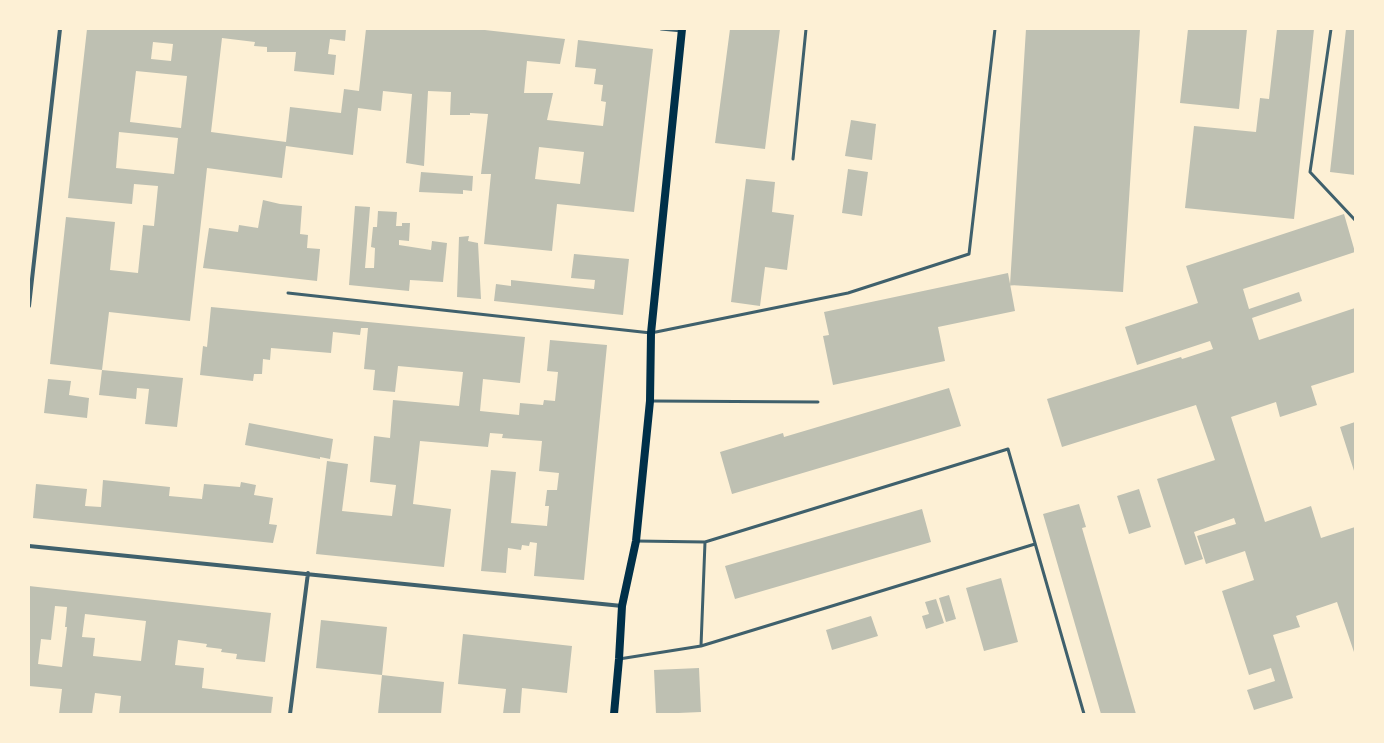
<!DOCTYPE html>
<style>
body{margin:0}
#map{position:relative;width:1384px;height:743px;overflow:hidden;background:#fdf0d5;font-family:"Open Sans",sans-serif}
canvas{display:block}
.frame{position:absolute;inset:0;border:30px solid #fdf0d5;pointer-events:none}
</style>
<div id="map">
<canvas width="1384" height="743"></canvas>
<div class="frame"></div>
</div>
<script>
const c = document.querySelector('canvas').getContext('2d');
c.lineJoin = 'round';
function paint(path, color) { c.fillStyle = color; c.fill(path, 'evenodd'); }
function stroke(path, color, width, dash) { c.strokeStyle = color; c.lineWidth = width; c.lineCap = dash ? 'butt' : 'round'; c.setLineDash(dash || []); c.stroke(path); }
paint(new Path2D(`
 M87 29H346L345 41 330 39 328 54 336 55 334 75 294 71 296 52H267V47L254 46 255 42 222 38 211 132 286 142 290 107 341 113 344 89 359 91 366 29H476L565 39 560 64 527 61 524 93H553L547 120 603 126 606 102 601 101 603 85 594 84 596 69 575 67 578 40 653 49 634 212 557 204 552 251 484 244 491 174H481L488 114 470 113V115H450L451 92 428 91 424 166 406 163 412 94 383 91 381 111 358 108 353 155 286 146 282 178 207 168 190 321 109 312 102 370 50 364 66 217 115 222 110 270 138 273 143 225 154 226 158 186 134 184 132 204 68 198ZM153 42 173 44 171 61 151 59ZM136 71 187 76 181 128 130 122ZM119 132 178 138 174 174 116 168ZM539 147 584 152 580 184 535 179Z
 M730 29H780L765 149 715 143Z
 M1026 29H1140L1123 292 1010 285Z
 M1188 29H1247L1239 109 1180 103Z
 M1277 29H1314L1294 219 1185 208 1194 126 1256 132 1260 98 1269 99Z
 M1346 29H1355V175L1330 172Z
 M851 120 876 124 872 160 845 156Z
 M848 169 868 172 862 216 842 213Z
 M421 172 473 176 472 191 463 190V194L419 192Z
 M746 179 775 182 772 212 794 215 787 270 765 267 760 306 731 302Z
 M263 200 280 204 302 206 300 234 308 235 307 248 320 249 317 281 203 268 209 228 238 232 239 225 258 228Z
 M355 206 370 207 365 268H374L375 248 371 247 373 227H377L378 211 397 212 396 226H402V223H410L409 241 399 240V245L431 250 432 241 447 243 443 282 410 280 409 291 349 285Z
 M1344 214 1355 252 1243 289 1249 309 1299 292 1302 301 1252 318 1259 340 1355 308V372L1311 386 1317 405 1280 417 1276 402 1231 417 1265 522 1311 506 1321 538 1355 527V655L1337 602 1296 616 1300 627 1273 635 1293 698 1254 710 1247 690 1275 681 1271 668 1249 675 1222 591 1254 580 1245 551 1206 564 1197 536 1236 524 1234 518 1194 532 1203 559 1185 565 1157 479 1215 460 1196 405 1062 447 1047 399 1181 357 1182 359 1213 349 1210 341 1137 365 1125 327 1198 303 1186 266Z
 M469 236 468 241 478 243 481 299 457 297 459 237Z
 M574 254 629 259 623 315 494 301 496 284 511 286V280L594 289 595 280 571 278Z
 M1008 273 1015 311 938 327 945 361 833 385 823 336 829 335 824 312Z
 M211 307 525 337 520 383 483 379 480 411 519 415 520 403 543 405 544 400 555 401 558 372 547 371 550 340 607 345 584 580 534 576 537 543 530 542 529 546 522 545 521 550 508 548 506 573 481 571 491 470 516 472 511 523 547 526 549 506H545L547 490H557L559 473 539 471 542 441 502 438 503 434 490 433 488 447 420 441 413 504 451 509 444 567 316 554 327 461 348 464 342 511 392 516 396 485 370 482 374 436 390 438 393 400 459 406 463 372 398 366 395 392 373 390 375 370 364 369 368 328H361L360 335 333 332 331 353 271 348 270 360 263 359 262 374H254L253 381 200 375 203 346 207 347Z
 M102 370 183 378 177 427 145 424 149 389 137 388 136 399 99 395Z
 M48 379 71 381 69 395 89 398 87 418 44 413Z
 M949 388 961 426 732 494 720 452 783 433 784 437Z
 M1355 422V474L1340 427Z
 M249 423 333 439 330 459 320 457V459L245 445Z
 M103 480 170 487 169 496 202 499 204 484 240 487 241 482 256 485 254 495 273 498 269 524 277 525 273 543 33 518 36 484 87 489 85 506 101 507Z
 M1139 489 1151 527 1129 534 1117 496Z
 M1079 504 1086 527 1082 528 1136 714H1101L1043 514Z
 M922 509 931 542 735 599 725 566Z
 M1001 578 1018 642 984 651 966 588Z
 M29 586 271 613 265 662 236 659 237 654 221 652 222 649 206 647 207 644 178 640 175 665 204 668 202 688 273 697 271 714H119L121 696 95 693 92 714H59L62 689 29 686ZM55 606 67 607 65 627H67L62 667 38 664 41 639 51 640ZM85 614 146 621 141 661 93 656 95 638 82 637Z
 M949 595 956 619 946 622 939 598Z
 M936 599 944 623 926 629 922 616 929 614 925 602Z
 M871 616 878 636 832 650 826 630Z
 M321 620 387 627 382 675 316 668Z
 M463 634 572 646 567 693 522 688 520 714H503L506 689 458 684Z
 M699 668 701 712 656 714 654 670Z
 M382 675 444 682 441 714H378Z`), '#bec0b2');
stroke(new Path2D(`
 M661 29 682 31
 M1331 29 1310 172 1355 220
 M793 159 806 29
 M288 293 651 333 848 293 969 254 995 29
 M652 401 818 402
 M636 541 705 542 1008 449 1084 714
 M701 646 705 542
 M619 659 701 646 1035 544`), '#3f606c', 3);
stroke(new Path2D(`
 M29 306 60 29
 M29 546 622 606
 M290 714 308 573`), '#3f606c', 4);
stroke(new Path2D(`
 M614 714 619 659 622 606 636 541 650 401 651 333 682 29`), '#003049', 8);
</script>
